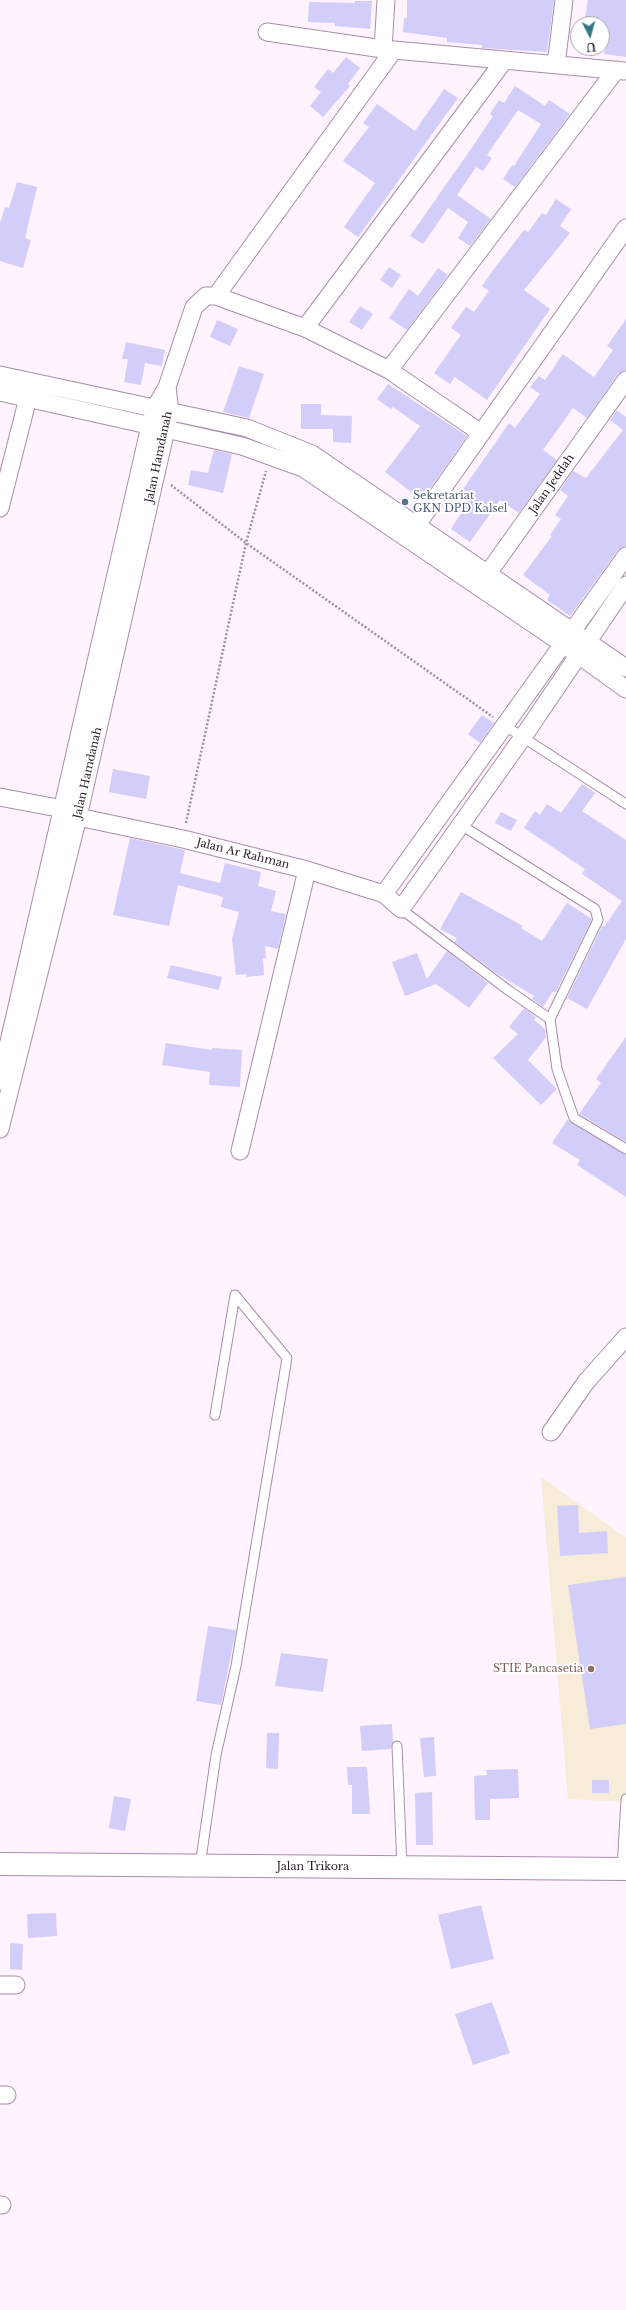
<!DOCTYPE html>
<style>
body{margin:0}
#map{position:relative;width:626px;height:2310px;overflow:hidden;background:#fef3fe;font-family:"Libre Baskerville",serif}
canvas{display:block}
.north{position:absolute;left:570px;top:16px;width:40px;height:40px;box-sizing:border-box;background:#fff;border:1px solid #a9a5a9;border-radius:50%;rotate:174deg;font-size:11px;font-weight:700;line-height:16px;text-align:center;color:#281e28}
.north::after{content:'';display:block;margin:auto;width:14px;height:18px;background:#327985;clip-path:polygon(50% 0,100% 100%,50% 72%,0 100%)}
</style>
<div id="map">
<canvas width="626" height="2310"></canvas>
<div class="north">U</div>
</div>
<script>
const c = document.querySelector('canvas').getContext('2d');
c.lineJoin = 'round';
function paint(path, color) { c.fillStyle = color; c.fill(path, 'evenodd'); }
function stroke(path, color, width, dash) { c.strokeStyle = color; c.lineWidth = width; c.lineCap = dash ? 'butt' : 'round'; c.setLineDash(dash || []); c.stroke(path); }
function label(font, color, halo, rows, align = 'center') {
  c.font = font + ' "Libre Baskerville",serif'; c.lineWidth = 4; c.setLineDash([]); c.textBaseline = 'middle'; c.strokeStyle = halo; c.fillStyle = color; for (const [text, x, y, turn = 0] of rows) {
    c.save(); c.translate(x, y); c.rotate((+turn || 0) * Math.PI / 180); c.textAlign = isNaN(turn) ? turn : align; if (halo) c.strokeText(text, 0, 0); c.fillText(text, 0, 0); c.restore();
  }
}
paint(new Path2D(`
 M541 1477 626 1538V1802L568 1799Z`), '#f7ecd7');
paint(new Path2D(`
 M407 0H554L547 52 482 48V45L447 42V38L403 32 404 18H407Z
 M588 0H626V57L604 54 608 27 602 26V24L584 23Z
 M355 1H372L370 29 335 26V23L308 22 309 2 355 3Z
 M346 57 360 68 348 84 350 86 323 117 310 106 321 92 314 87 328 69 333 73Z
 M515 86 545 106 549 100 570 114 515 187 503 179 512 165 514 166 541 124 518 110 487 155 492 158 483 171 476 167 457 195 491 219 470 246 458 238 468 222 448 208 423 244 410 236 473 146 493 116 490 114 499 100 504 103Z
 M444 89 458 98 358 237 344 227 375 183 343 161 369 127 363 123 377 104 415 131Z
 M17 182 37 187 25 238 31 240 23 268 0 261V223L5 207 9 208Z
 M556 199 571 209 560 226 570 233 524 290 550 309 487 400 455 377 450 384 434 373 461 335 451 328 466 307 474 312 489 291 482 286 494 269 524 230 528 232 542 213 546 215Z
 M389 267 401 275 392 288 380 280Z
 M438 268 448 275 407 330 389 318 409 289 418 296Z
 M360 306 373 314 362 330 349 322Z
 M626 319V370L618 374 587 418 573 408 543 450 557 460 519 513 500 500 470 542 451 529 462 512 452 505 509 423 515 428 540 394 530 387 539 376 545 380 563 354 594 377 613 350 607 346Z
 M217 320 238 329 230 346 210 337Z
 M126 342 165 350 162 366 145 363 141 385 124 382 128 359H122Z
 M239 366 264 374 249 418 223 412Z
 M388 384 467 436 422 500 385 472 420 426 393 407 391 409 377 399Z
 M301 404H321V415L352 416 351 443 333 442V429H301Z
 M617 410 626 417V546L618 550 570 616 547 600 550 595 523 575 552 536 550 535 561 519 555 515 568 496 560 490 573 471 586 478 623 430 610 420Z
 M214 450 232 454 223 493 188 485 191 470 208 473Z
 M482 715 494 723 480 743 468 734Z
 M113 769 150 776 146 799 109 792Z
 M582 784 595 793 582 811 626 840V939L587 1009 567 998 602 926H605L622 901 582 874 585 869 524 828 535 811 540 815 547 804 561 813Z
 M501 812 517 820 511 831 495 823Z
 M130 838 185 850 180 873 220 883 225 863 261 872 258 886 276 891 271 911 286 914 278 949 265 946 266 958 263 959 264 975 247 977 246 974 236 975 232 939 239 912 221 907 223 897 178 885 169 926 113 915Z
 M461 892 523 926 521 928 542 941 567 903 592 919 556 992 553 991 543 1007 532 999 534 996 496 973 454 942 457 938 440 929Z
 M447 951 488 983 469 1008 436 984 405 996 392 962 417 953 427 979Z
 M171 965 222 977 219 990 167 978Z
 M524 1008 536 1017 534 1020 545 1029 546 1037 528 1060 557 1089 541 1105 493 1058 518 1034 509 1027Z
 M626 1037V1142L579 1114 601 1083 596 1079Z
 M166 1043 212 1050V1048L242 1050 240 1087 209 1085 210 1072 162 1065Z
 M567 1120 626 1155V1197L577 1165 580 1160 552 1143Z
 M578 1505 579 1533 607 1531 608 1553 560 1556 557 1506Z
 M626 1577V1724L590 1729 568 1585Z
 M208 1626 236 1630 221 1705 196 1701Z
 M281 1653 328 1659 323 1692 275 1686Z
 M392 1724 393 1741 391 1749 362 1751 360 1726Z
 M267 1733H279L278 1769 266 1768Z
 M434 1737 436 1776 424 1777 420 1738Z
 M347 1767H367L370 1814H352V1785H348Z
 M518 1769 519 1798 490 1799V1820H475L474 1776 487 1775 486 1770Z
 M592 1780H609V1793H592Z
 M432 1792 433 1845H416L415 1793Z
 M114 1796 131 1799 125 1831 109 1828Z
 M481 1905 494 1959 451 1969 438 1915Z
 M56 1913 57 1936 28 1938 27 1914Z
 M10 1943 23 1944 22 1970 10 1969Z
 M492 2002 510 2053 473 2065 455 2014Z`), '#d3cdfa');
const service = new Path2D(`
 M504 725 626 804
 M461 825 595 909 598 920 550 1019
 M401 909 508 990 550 1019 557 1069 574 1118 626 1149
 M397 1746 402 1868
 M200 1866 216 1755 236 1666 287 1358 235 1295 215 1415
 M622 1869 626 1799`);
const minor = new Path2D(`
 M386 0 383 49 624 71
 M267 32 383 49
 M556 65 564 0
 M216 296 393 51
 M305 328 503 62
 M389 370 481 433
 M0 375 247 428 312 454 626 668
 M0 392 242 446 303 468 563 644 626 689
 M0 508 28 398
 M411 533 626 228
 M481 583 626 380
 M0 797 63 809 78 817 183 839 307 870 384 894 401 909 523 737 626 585
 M384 894 626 556
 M0 1081 150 426 155 408 167 387 194 307 206 296H216L305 328 389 370 616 70
 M0 1129 78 817 170 412 167 387
 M240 1151 307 870
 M551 1432 586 1382 626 1337
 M0 1985H16
 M0 2095H7
 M0 2205H2`);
const primary = new Path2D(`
 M0 1864 626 1869`);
stroke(service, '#a88ea8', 11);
stroke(minor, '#a88ea8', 19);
stroke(primary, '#a88ea8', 24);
stroke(new Path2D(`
 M171 485 246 543 493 717
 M186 823 246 543 266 471`), '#9c919c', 2.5, [2, 2]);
stroke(service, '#fff', 9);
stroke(minor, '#fff', 17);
stroke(primary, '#fff', 22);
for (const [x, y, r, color] of [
 [405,502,4,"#5c6f8a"],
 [591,1669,4,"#8d6e63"]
]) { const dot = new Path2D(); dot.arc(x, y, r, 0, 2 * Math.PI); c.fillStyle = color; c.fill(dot); stroke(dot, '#fff', 1.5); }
label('11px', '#281e28', '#fff', [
 ["Jalan Hamdanah",159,457,-78],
 ["Jalan Jeddah",552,484,-55],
 ["Jalan Hamdanah",88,773,-77],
 ["Jalan Ar Rahman",243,854,14],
 ["Jalan Trikora",313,1867]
]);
label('11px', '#4e5e75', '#fff', [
 ["Sekretariat",413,496],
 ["GKN DPD Kalsel",413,509]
], 'left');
label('11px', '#785e54', '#fff', [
 ["STIE Pancasetia",583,1669]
], 'right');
</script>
